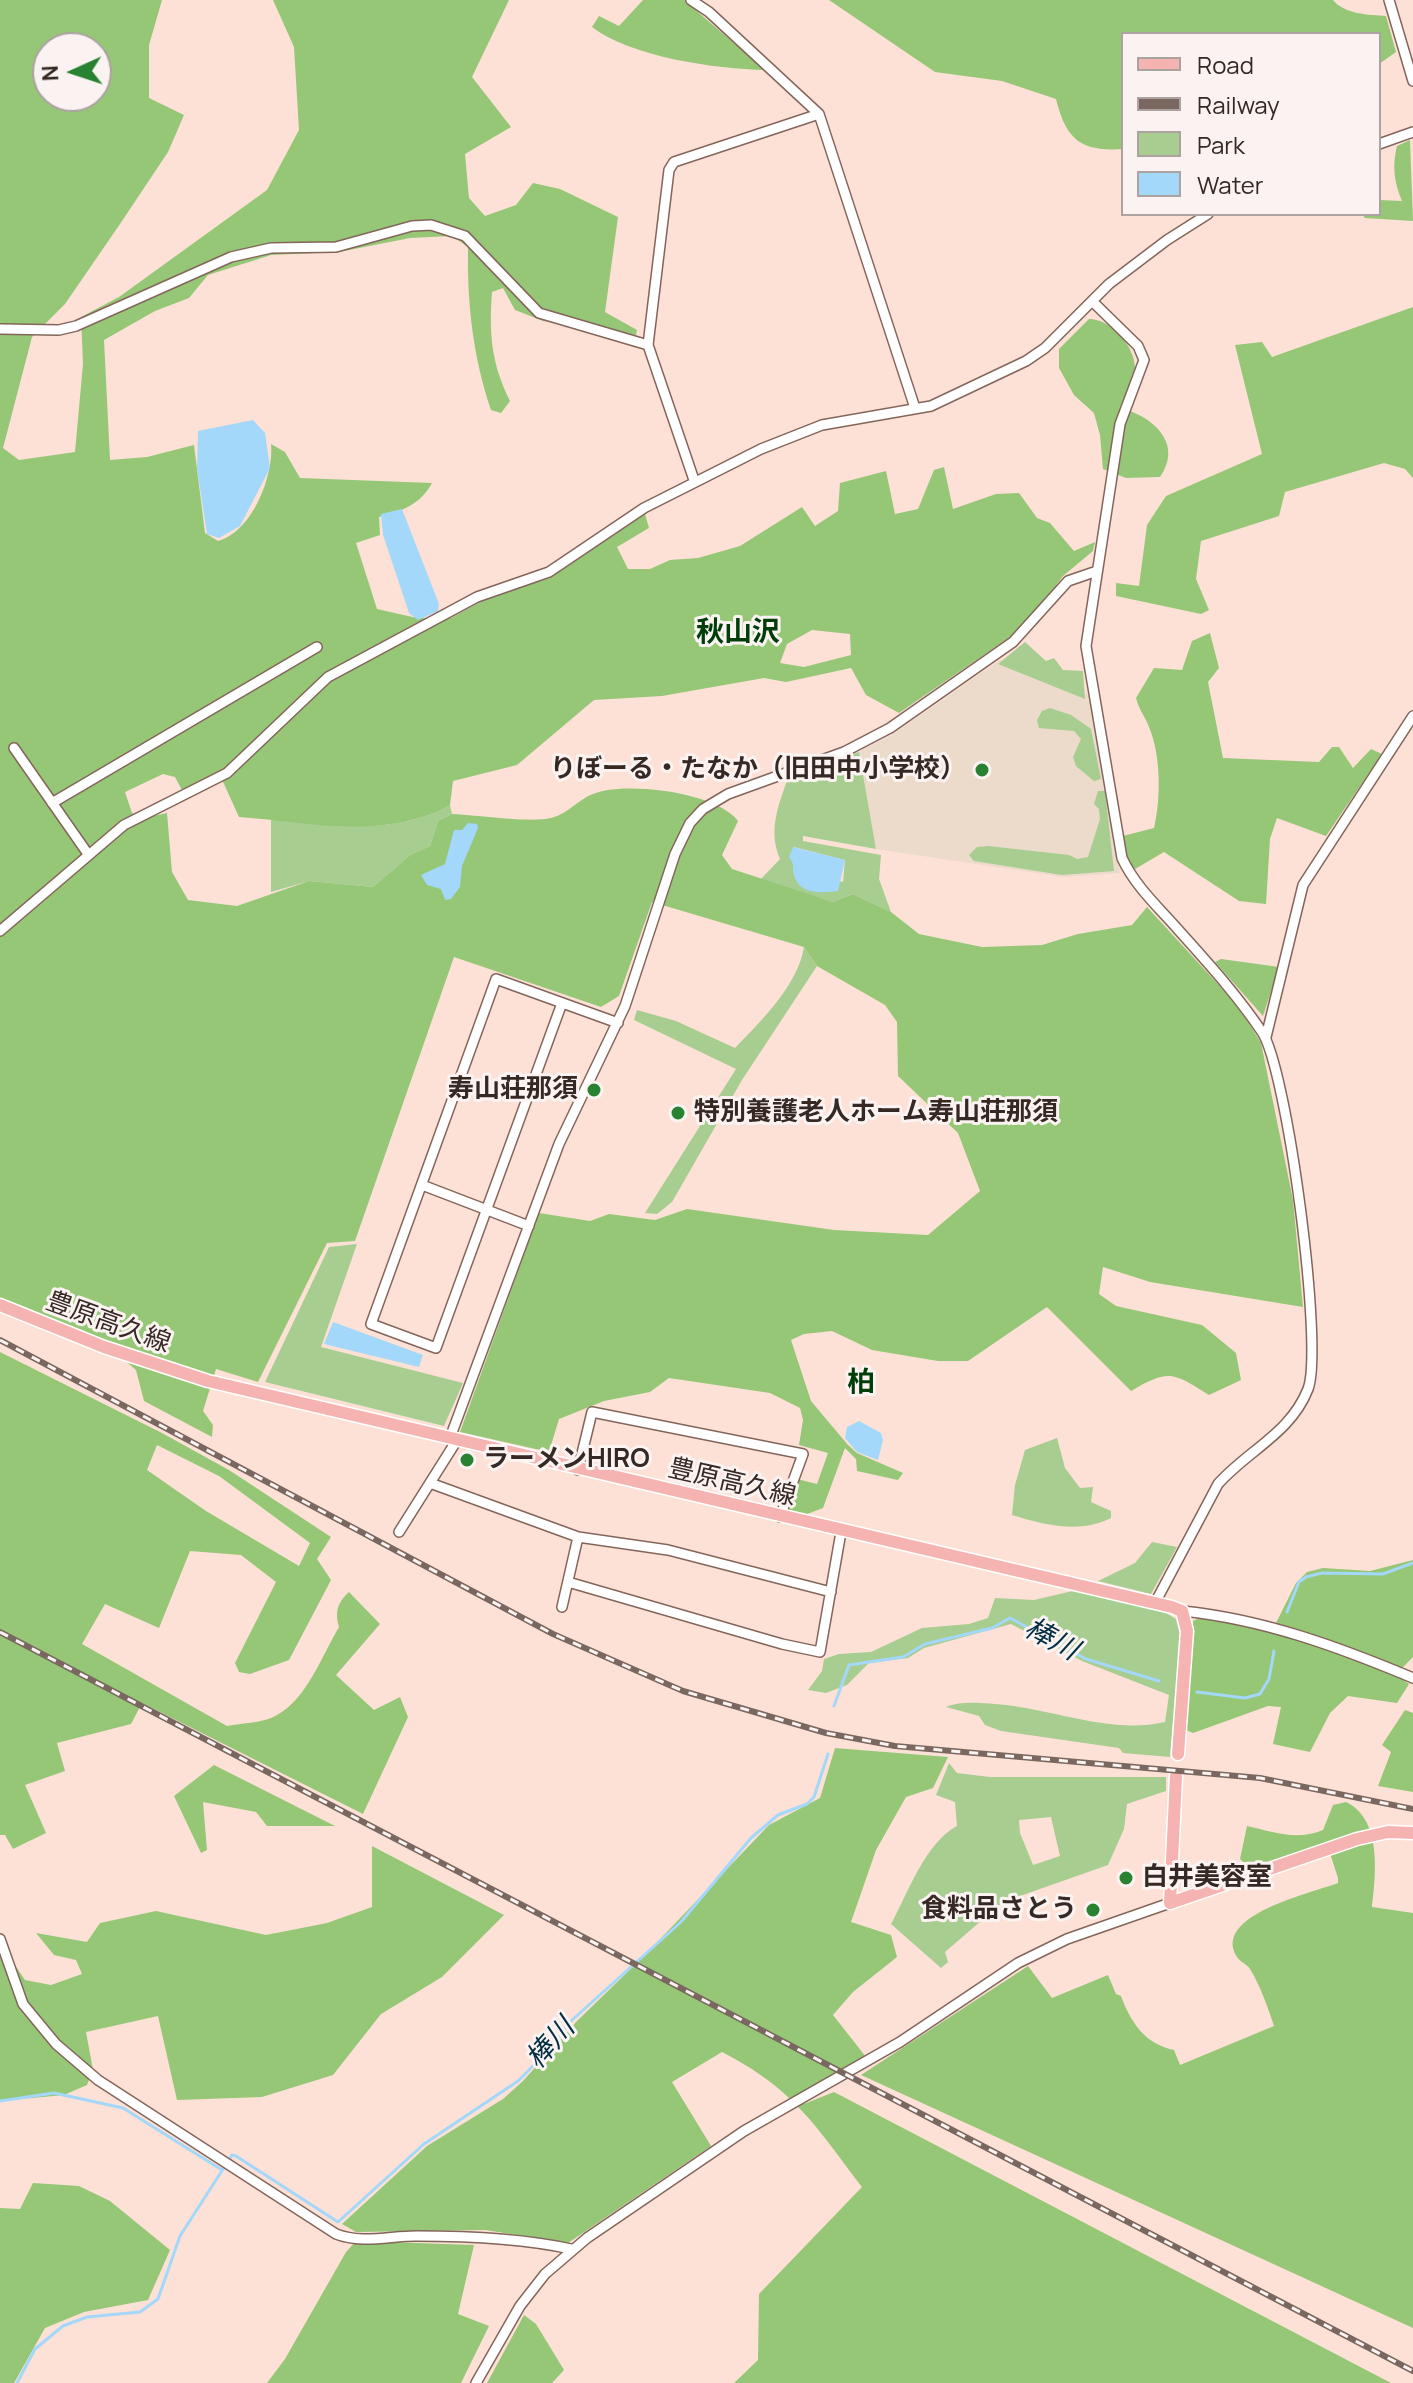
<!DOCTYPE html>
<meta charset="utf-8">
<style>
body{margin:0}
#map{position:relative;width:1413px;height:2383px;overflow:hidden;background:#fde1d6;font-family:Manrope,sans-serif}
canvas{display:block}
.legend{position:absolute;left:1121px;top:32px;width:260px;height:184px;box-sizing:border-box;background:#faf3f1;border:2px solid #aca29f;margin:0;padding:10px 14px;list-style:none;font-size:24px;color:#362924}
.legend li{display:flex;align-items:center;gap:16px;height:40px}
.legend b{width:40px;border:2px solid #aca29f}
.north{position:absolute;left:32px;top:32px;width:80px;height:80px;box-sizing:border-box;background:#faf3f1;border:2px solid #aca29f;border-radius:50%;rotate:267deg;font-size:22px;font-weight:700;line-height:32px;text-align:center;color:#362924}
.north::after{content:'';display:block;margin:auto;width:28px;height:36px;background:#298231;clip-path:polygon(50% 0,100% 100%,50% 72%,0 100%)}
</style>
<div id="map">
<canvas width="1413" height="2383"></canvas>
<ul class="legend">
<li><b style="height:10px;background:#f5b4b1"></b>Road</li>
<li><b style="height:10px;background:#796760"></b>Railway</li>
<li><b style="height:22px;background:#a7cd91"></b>Park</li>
<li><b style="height:22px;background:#a3d8fa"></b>Water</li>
</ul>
<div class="north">N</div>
</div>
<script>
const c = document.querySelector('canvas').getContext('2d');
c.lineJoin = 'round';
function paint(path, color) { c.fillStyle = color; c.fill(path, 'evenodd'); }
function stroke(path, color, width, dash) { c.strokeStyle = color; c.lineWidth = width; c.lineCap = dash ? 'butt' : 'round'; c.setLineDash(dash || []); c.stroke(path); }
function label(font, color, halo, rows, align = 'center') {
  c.font = font + ' Manrope,"Noto Sans JP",sans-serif'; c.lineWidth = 6; c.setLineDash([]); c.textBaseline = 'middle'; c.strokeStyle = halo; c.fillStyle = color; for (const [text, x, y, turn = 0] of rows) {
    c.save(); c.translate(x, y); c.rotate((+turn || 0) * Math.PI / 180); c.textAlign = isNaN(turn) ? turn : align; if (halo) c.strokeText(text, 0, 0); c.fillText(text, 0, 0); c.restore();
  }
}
paint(new Path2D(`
 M1000 660 1089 695 1120 873 1063 877 876 849 859 752 892 735Z`), '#ecdaca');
paint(new Path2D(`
 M1025 642 1046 661 1054 658 1063 670 1083 671 1085 699 998 664Z
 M1050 708 1071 715 1091 729 1101 779 1094 781 1076 766 1073 757 1081 739 1074 731 1039 728 1037 720 1042 711Z
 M859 752 876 849 803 836V841L881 855 879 879 891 912 853 894 833 902 760 880 780 859C768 831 778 806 788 778ZM794 847 845 860 843 882 793 871Z
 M1098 791H1105L1114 871 1062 875 974 861 969 855 977 847 988 846 1069 855 1077 859 1088 857 1100 819 1099 809 1094 804Z
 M450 805 452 814 438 821 430 846 410 855 373 887 309 881 271 892V819C332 824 394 837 450 805Z
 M804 947 817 966 742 1080 672 1202 657 1214 645 1213 736 1069 634 1020 637 1010 676 1021 735 1048C761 1021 798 985 804 947Z
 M357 1244 321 1347 463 1383 444 1426 265 1382 329 1247Z
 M1057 1438 1065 1468 1080 1488 1093 1487 1091 1502 1111 1511V1518C1079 1534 1045 1525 1012 1515L1015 1485 1025 1450Z
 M1152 1542 1177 1547 1151 1594 1098 1581 1135 1563Z
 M1077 1590 1166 1613 1176 1619 1180 1635 1170 1757 1123 1753 1119 1748 1001 1731 985 1725 979 1716 946 1707C960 1701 980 1703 995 1704 1052 1708 1110 1735 1165 1722L1169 1695 1082 1661 1011 1624 924 1648 908 1658 869 1663 847 1685 826 1693 808 1690 822 1671 824 1659 839 1654 871 1652 922 1628 969 1624 988 1618 995 1598 1034 1600Z
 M949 1763 957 1773 990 1777H1166V1791L1127 1804 1124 1829 1108 1865 1003 1902 945 1952 948 1962 941 1968 891 1924C908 1893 925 1843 957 1826L955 1802 936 1795ZM1051 1817 1060 1856 1033 1865 1020 1833 1019 1820Z`), '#a7cd91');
paint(new Path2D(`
 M0 0H162L149 45V98L184 115 168 152 120 224 65 304 32 337 3 448 19 460 75 452 83 364 81 317 119 297 267 190 299 130 294 47 273 0H509L472 77 511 127 465 154 469 198 485 216 516 205 533 183 560 189 618 217 605 312 637 330 636 335 543 321 515 310 503 288 492 292C489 333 491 363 510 401L501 413 491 410C473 357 467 303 468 247L452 236 410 238 339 252 271 255 208 275 189 298 155 311 104 340 110 460 147 457 194 445 205 533 218 541C252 532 274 476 271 444L285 452 300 478 432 483C420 505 402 511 379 517L380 535 356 543 377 609 417 618H451L491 596 550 578 645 514 649 528 617 547 628 569H650L670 560 698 558 740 546 802 507 815 526 838 511 840 483 886 471 895 514 918 509 934 470 944 467 953 509 996 494 1019 493 1037 518 1050 523 1074 551 1095 542 1093 551 1063 576 1038 609 1010 637 899 713 866 695 851 668 786 682 764 678 662 696 594 700 517 765 453 781 450 805C387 841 308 822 239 817L219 773 183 792 175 777 163 774 125 792 132 813 149 817 167 813 172 872 188 900 237 906 309 881 373 887 410 855 430 846 438 821 452 814C477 815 528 823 551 818 566 815 579 799 593 794 626 781 716 792 738 821L722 855 732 869 833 902 853 894 891 912 919 934 982 947 1042 945 1078 934 1132 925 1147 907 1239 1007 1261 1043 1293 1200 1303 1307 1150 1282 1103 1267 1099 1294 1116 1306 1202 1325 1236 1353 1241 1380 1209 1395C1172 1372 1169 1369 1131 1391L1047 1307 968 1361H938L872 1350 832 1331 804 1334 791 1340 811 1401 848 1445 857 1453 903 1473 898 1480 857 1471 856 1459 845 1448 823 1508 802 1516 787 1513 797 1479 817 1484 828 1453 799 1445 803 1420 800 1408 770 1393 669 1378 650 1392 604 1401 559 1419 549 1452 460 1432 539 1213 590 1221 609 1214 655 1220 687 1209 834 1230 928 1235 980 1191 958 1133 898 1076 897 1022 885 1005 817 966 804 947 652 902 619 996 601 1007 454 957 355 1241 327 1243 258 1382 216 1369 203 1411 213 1425 212 1437 144 1401 136 1370 100 1339 0 1299ZM48 48H96V96H48ZM812 630 850 634 851 655 804 667 780 663 787 644Z
 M643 0H684L765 70C716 69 631 57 592 27L599 16 619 26Z
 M829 0H1333C1344 14 1369 15 1386 16L1396 52 1379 64V34H1123V149C1080 152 1066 139 1056 99L1002 81 935 72Z
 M1410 140 1413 221 1365 218 1362 214H1379V200L1402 201C1394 182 1392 166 1397 146Z
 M1413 307V478L1405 469 1384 463 1285 492 1279 516 1201 541 1196 579 1209 610 1201 614 1116 596V583L1139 586 1147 525 1166 496 1262 454 1235 345 1262 342 1272 357Z
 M1089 319C1111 319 1134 345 1135 367 1135 385 1125 385 1130 411 1159 422 1181 447 1160 477L1126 478 1103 469 1100 435 1094 413 1074 395 1059 368V349Z
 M1210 633 1219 668 1208 682 1223 758 1319 762 1332 747H1339L1353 768 1371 749 1382 754 1326 836 1277 818 1270 839 1266 904 1239 901 1164 852 1135 869 1127 859 1123 836 1154 828C1161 799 1161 755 1149 727 1145 716 1139 710 1136 698L1154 668 1182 670 1192 641Z
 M1221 959 1279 967 1263 1016 1215 962Z
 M0 1352 162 1433 229 1470 331 1537 317 1559 331 1580 289 1660 250 1674 239 1672 235 1663 276 1582 241 1555 190 1551 159 1628 105 1604 82 1644 227 1726C242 1723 264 1723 277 1715 306 1700 323 1654 339 1627 335 1612 337 1603 349 1592L380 1624 336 1675 374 1710 400 1697 408 1717 363 1814 142 1703 131 1724 57 1743 65 1771 25 1785 46 1833 13 1849 5 1835H0ZM157 1445 219 1476 310 1543 299 1566 206 1511 147 1470Z
 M1413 1560V1657L1401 1669 1400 1678 1409 1684 1397 1703 1348 1696 1330 1713 1310 1752 1273 1744 1281 1707 1268 1706 1193 1733 1184 1729 1193 1621 1202 1617 1271 1633 1296 1583 1307 1572 1323 1568 1370 1571Z
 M1405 1710 1413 1713V1792L1378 1786 1391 1752 1382 1745Z
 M835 1748 948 1757 933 1788 906 1797 876 1850 851 1922 891 1935 897 1957 853 1992 833 2015 866 2057 804 2104 834 2092 1391 2383H734L758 2360 759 2294 862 2187C815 2125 794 2089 722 2052L672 2082 711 2146 568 2243 485 2230 356 2232 342 2224 427 2146 503 2099 523 2081 577 2021 642 1958 769 1825 820 1798Z
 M214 1765 335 1826H267L256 1812 203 1802 207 1850 201 1853 174 1796Z
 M1346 1802C1382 1819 1376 1874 1372 1907L1413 1913V2328L861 2075 1028 1966 1052 1998 1108 1975 1116 1994 1121 1996C1131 2023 1145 2044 1174 2050L1180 2065 1274 2026C1268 2008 1260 1985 1250 1969 1247 1964 1240 1962 1237 1957 1211 1915 1312 1893 1338 1883V1878L1328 1847 1253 1871 1240 1859 1247 1826C1274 1832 1296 1841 1323 1830L1333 1805Z
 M372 1846 504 1915 442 1977 381 2014 333 2075 262 2097 177 2100 158 2016 86 2032 93 2070 87 2085 64 2095 0 2101V1943L25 1980 51 1985 82 1974 76 1960 54 1955 36 1933 87 1942 100 1923 156 1911 266 1935 327 1923 372 1907Z
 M33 2183 79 2186 110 2201 170 2250 148 2300 84 2312 45 2328 14 2383H0V2208L20 2209Z
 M356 2241 474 2245 458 2314 489 2326 461 2383H267L285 2359 346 2252Z
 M524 2315 536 2324 564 2370 552 2383H487Z`), '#95c777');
paint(new Path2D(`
 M253 420 265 433 270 468 240 526 219 538 207 534 197 469 198 431Z
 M402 509 439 604 438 611 418 620 409 613 383 535 381 514Z
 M468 823 477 824 478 828 462 866 460 887 451 899 445 900 441 889 427 885 421 875 445 864 454 830H462Z
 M793 847 845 860 838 891C822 893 799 895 794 875 792 867 795 864 789 857Z
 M333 1322 423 1355 419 1367 324 1344Z
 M859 1421 881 1433 883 1440 878 1460 857 1452 845 1438 847 1427Z`), '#a3d8fa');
stroke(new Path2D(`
 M1287 1612 1299 1582 1306 1577 1322 1573 1383 1574 1413 1563
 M1197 1692 1245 1698 1260 1694 1269 1679 1274 1651
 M834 1706 849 1665 903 1657 925 1644 992 1628 1010 1618 1086 1659 1159 1681
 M0 2101 54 2093 123 2108 222 2170
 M229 2160 232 2155 236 2156 338 2222 424 2144 518 2081 549 2050 571 2021 681 1922 751 1838 778 1815 807 1804 814 1797 828 1754
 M17 2383 35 2349 63 2326 87 2317 140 2312 158 2299 180 2236 225 2166`), '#a3d8fa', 3);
const minor = new Path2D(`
 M691 0 709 12 819 114 915 408
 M1389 0 1413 81
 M1379 144 1413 132
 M1092 301 1138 346 1144 360 1120 424 1086 646 1122 858C1134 884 1155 904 1174 925 1205 960 1236 993 1262 1032 1287 1069 1324 1347 1308 1389 1291 1433 1247 1451 1218 1484L1155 1603
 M0 329 59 330 76 326 231 257 271 248 336 247 412 226 431 225 465 236 539 313 648 345
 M694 480 648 345 669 170 674 162 819 114
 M14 748 88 854
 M52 803 317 647
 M0 931 124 825 227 773 328 677 477 597 549 572 644 508 761 449 822 425 931 406 1026 361 1045 348 1109 284 1167 240 1208 214
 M562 1003 436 1348 371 1324 496 979 618 1023
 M1266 1037 1303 885 1413 716
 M422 1185 529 1226
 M450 1438 559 1144 625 1006 675 854 690 823 703 809 728 794 844 752 890 728 1013 642 1068 581 1097 571
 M578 1470 592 1412 803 1454 780 1517
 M430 1483 578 1537 668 1550 831 1592
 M399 1532 457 1440
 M568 1582 782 1644 820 1652 841 1532
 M562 1607 578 1537
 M1182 1611C1263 1619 1339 1647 1413 1678
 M0 1939 23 2004 56 2044 98 2080 336 2234C361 2244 390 2236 416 2236 468 2236 521 2238 571 2249
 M476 2383 520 2306 545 2274 587 2238 744 2131 900 2042 1018 1963 1067 1939 1170 1903`);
const major = new Path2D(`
 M0 1305 104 1347 208 1381 1172 1607 1182 1611 1187 1631 1178 1754
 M1176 1776 1170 1903 1357 1839 1388 1832 1413 1833`);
stroke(minor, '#84655a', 12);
stroke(major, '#fff', 15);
stroke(minor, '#fff', 9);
stroke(major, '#f5b4b1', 12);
const rail = new Path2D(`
 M0 1340 553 1634 683 1691 826 1733 895 1746 1260 1778 1413 1809
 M0 1632 1413 2371`);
stroke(rail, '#796760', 6);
stroke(rail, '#faf3f1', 3, [9]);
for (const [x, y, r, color] of [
 [982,770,8,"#298231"],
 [594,1090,8,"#298231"],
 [678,1113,8,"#298231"],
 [467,1460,8,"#298231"],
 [1126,1878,8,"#298231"],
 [1093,1910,8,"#298231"]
]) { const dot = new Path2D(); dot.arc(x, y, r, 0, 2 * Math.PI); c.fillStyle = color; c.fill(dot); stroke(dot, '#faf3f1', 3); }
label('bold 26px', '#362924', '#faf3f1', [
 ["りぼーる・たなか（旧田中小学校）",966,770],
 ["寿山荘那須",578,1090],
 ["特別養護老人ホーム寿山荘那須",694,1113,"left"],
 ["ラーメンHIRO",483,1460,"left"],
 ["白井美容室",1142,1878,"left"],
 ["食料品さとう",1077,1910]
], 'right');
label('26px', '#362924', '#faf3f1', [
 ["豊原高久線",108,1323,20],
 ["豊原高久線",732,1483,13]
]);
label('bold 28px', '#003e09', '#faf3f1', [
 ["秋山沢",738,633],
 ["柏",861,1383]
]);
label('italic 28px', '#012e43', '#faf3f1', [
 ["棒川",1051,1640,28],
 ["棒川",551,2044,-48]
]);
</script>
